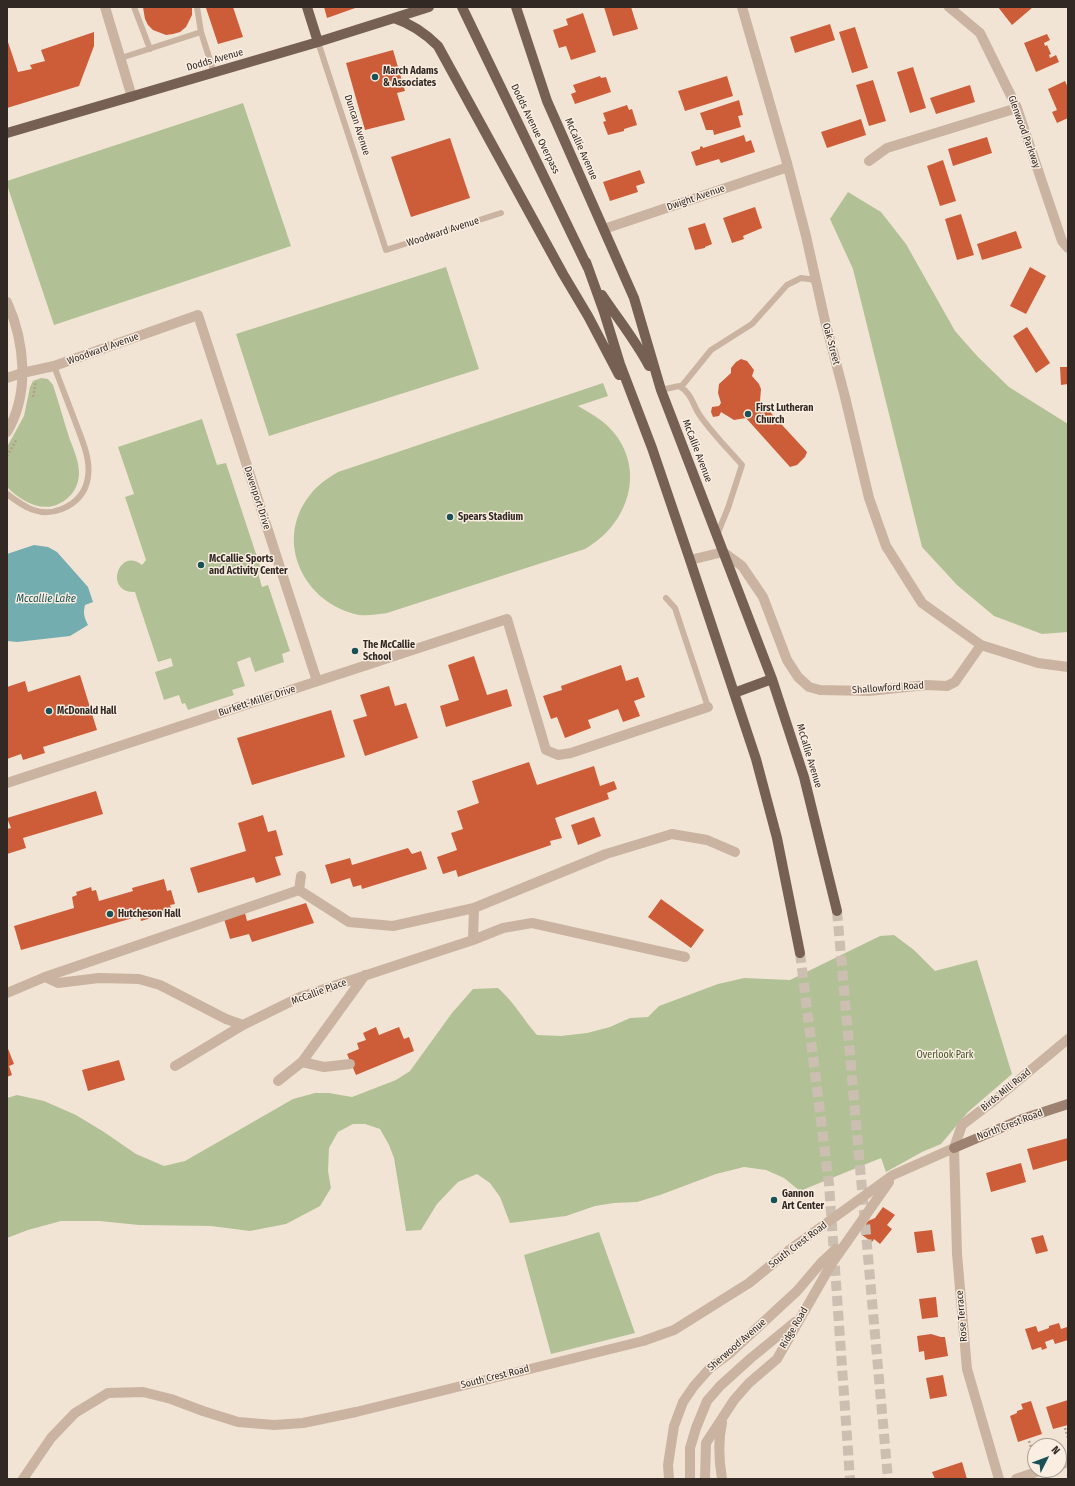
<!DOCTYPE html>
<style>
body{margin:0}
#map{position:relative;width:1075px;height:1486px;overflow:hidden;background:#f2e4d5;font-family:"Fira Sans Condensed",sans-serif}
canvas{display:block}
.frame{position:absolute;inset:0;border:8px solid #332924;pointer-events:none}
.north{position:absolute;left:1027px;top:1438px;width:40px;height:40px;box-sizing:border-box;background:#f9eee1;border:1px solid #aa9f95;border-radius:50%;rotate:48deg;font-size:11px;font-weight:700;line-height:16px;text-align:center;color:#332924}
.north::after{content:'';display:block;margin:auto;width:14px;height:18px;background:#185256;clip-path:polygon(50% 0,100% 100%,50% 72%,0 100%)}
</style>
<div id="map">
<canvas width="1075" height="1486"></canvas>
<div class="frame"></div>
<div class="north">N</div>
</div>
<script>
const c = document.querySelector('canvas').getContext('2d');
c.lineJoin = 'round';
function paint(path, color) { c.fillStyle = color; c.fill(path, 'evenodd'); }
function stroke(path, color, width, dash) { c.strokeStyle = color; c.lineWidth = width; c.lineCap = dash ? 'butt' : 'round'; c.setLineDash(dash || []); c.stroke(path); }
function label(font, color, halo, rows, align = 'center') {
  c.font = font + ' "Fira Sans Condensed",sans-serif'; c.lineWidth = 3; c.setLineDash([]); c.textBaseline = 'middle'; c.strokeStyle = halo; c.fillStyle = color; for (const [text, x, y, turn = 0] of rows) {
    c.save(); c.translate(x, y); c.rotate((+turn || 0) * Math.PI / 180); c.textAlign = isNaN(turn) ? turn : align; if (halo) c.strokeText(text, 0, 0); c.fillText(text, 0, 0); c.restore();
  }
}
paint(new Path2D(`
 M243 103 291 246 54 325 7 185V181Z
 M848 192 881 212 906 244 955 331 978 357 1009 387 1068 424V632L1042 634 994 616 957 585 922 547 853 269 830 219Z
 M446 267 479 369 269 436 236 334Z
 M41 378 48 379 53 385C59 403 64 422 70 440 74 450 79 462 79 473 79 489 68 502 53 506 36 510 19 499 7 487V447L24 416 30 387 33 381Z
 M603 383 608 396 578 406C592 414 605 421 615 434 646 474 626 526 585 549L387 613C378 614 368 616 359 615 304 604 273 541 310 495 317 485 328 478 338 472Z
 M202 419 217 465 226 463 262 572 258 573 262 587 268 585 290 651 282 654 284 662 255 672 250 657 237 662 245 686 232 690 234 695 188 710 185 703 182 704 179 695 164 700 155 672 173 666 171 658 158 662 135 592C103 593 119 546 142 565L146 560 125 497 134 494 118 447Z
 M894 935 914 950 935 971 977 960 1012 1074 968 1112 941 1144 922 1152 886 1172 881 1158 800 1191 784 1178 766 1170 744 1167 716 1174 660 1195 637 1202 614 1203 595 1206 566 1216 510 1223 500 1197 490 1183 477 1174 458 1182 437 1204 421 1230 406 1231 394 1158 389 1145 380 1129 365 1124H353L338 1132 329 1148 328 1171 331 1188 320 1206 286 1224 250 1231 211 1226 139 1225 99 1221H61L28 1230 7 1238V1098L17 1095 44 1101 76 1115 104 1132 136 1154 164 1166 185 1161 293 1099 315 1093H329L352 1097 396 1080 410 1071 452 1013 473 989 498 988C514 1002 523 1019 537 1035L561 1036 587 1033 610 1027 630 1018 648 1017 659 1006 718 984 744 978 790 980 880 936Z
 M599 1232 635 1333 551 1354 524 1255Z`), '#b2c195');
paint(new Path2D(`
 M34 545 48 547 57 552 88 587 93 602 85 605C83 613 84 617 88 625L70 636 17 642 7 641V554Z`), '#73adb0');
paint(new Path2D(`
 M143 7H192V15L186 27 180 32 173 34 166 35 153 30 148 25 145 19Z
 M208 7H233L243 37 218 44 206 8Z
 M324 7H358L327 18Z
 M604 7H631L638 29 613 36Z
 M998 7H1033L1012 25Z
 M583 13 596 52 571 60 566 46 559 48 553 30 568 25 566 19Z
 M830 24 835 40 795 53 790 37Z
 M855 27 868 68 852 73 839 32Z
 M94 32V46L79 86 7 108V39L18 72 32 69 30 65 45 61 41 50Z
 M1047 34 1050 40 1044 43 1045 46 1047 45 1051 54 1049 55 1050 58 1056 55 1059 62 1036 72 1024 43Z
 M393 50 405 91 397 93 405 120 365 130 346 63Z
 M913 67 926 108 910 113 897 72Z
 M600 76 601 78 606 77 611 92 575 104 571 94 576 92 573 85Z
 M727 76 733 96 685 111 678 91Z
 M873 80 886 121 869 126 856 85Z
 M1065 81 1068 88V118L1057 123 1052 112 1057 110 1048 89Z
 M970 85 975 102 936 114 930 98Z
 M739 100 743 115 738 116 741 127 714 135 713 130H706L700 113Z
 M627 105 629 110 632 109 637 125 624 129V131L608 135 603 122 606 121 603 113Z
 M861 119 866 135 827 148 821 132Z
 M744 135 746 142 751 140 755 152 721 163 719 159 696 166 691 152 700 149V147L702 146 703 148Z
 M987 137 992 153 953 166 948 149Z
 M450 138 470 198 411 217 391 157Z
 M943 160 956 201 940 206 927 166Z
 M640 170 645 183 636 186 638 192 610 201 603 182Z
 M755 207 762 228 743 236 744 239 732 243 723 218Z
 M961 214 974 255 957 260 945 219Z
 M705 223 712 244 705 247V248L695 250 688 228Z
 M1016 231 1022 248 982 260 977 244Z
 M1030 267 1046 276 1026 314 1010 306Z
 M1027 327 1050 363 1036 373 1013 336Z
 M741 359 747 361 754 370 752 376 759 384 761 389 760 401 807 452 805 457 797 465 790 467 746 418 734 420 721 412 719 416 713 417 711 412 712 407 719 406 721 403 718 393 719 384 731 373V368L736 362Z
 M1060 367H1068V384L1061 385Z
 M474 656 487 695 507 689 512 706 446 727 440 706 459 700 448 665Z
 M621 665 626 681 638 677 645 697 634 701 640 716 623 722 618 709 588 720 591 728 565 738 557 717 551 719 543 696 562 690 561 686Z
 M80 675 97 730 43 747 45 753 23 760 21 754 7 759V687L25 681 28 692Z
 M389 686 395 706 406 703 418 738 365 756 353 720 367 716 360 695Z
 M331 710 345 757 252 785 237 738Z
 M529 762 537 785 594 766 600 786 614 781 617 789 607 793 609 799 555 818 562 838 550 841 551 845 458 877 456 870 443 874 437 857 457 850 451 833 463 829 457 811 479 803 472 781Z
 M96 791 103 814 23 838 26 848 7 854V829L11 828 7 818Z
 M263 815 268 832 276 830 283 855 275 857 281 875 256 883 254 877 198 893 190 868 246 851 238 823Z
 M594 817 601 836 578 845 571 825Z
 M408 848 412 854 421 851 427 869 362 889 361 885 353 887 350 878 331 884 325 865 350 858 352 865Z
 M164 879 167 891 171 890 175 904 170 905 172 912 141 921 140 916 21 950 14 926 74 908 72 897 77 895 76 892 91 887 92 891 96 890 99 901 133 891 132 888Z
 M661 899 704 930 691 948 648 917Z
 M306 903 314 923 252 942 249 934 230 939 224 919 245 913 247 921Z
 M376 1027 379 1035 399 1027 404 1039 409 1037 414 1051 356 1075 347 1054 359 1049 357 1043 366 1040 363 1033Z
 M7 1046 14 1064 9 1066 12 1075 7 1077Z
 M119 1060 125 1080 88 1091 82 1070Z
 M1068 1138V1160L1033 1170 1027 1149Z
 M1021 1163 1026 1182 991 1192 986 1173Z
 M883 1207 895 1215 887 1225 892 1229 880 1244 874 1239 872 1242 862 1235 863 1229 868 1221 875 1218Z
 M932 1230 935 1251 917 1253 914 1232Z
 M1043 1235 1048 1251 1036 1254 1031 1238Z
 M936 1297 938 1317 922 1319 919 1299Z
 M1059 1323 1061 1329 1067 1327 1068 1340 1055 1344 1053 1339 1045 1342 1047 1348 1042 1350 1041 1347 1032 1350 1025 1329 1036 1326 1038 1332 1049 1328V1326Z
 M931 1334 941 1337H945L948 1356 925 1360 924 1351 919 1352 917 1336Z
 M943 1375 947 1396 930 1399 926 1378Z
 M1068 1400V1425L1053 1429 1046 1407Z
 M1031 1401 1042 1434 1018 1442 1010 1416 1017 1413V1411L1023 1409 1021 1404Z
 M962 1462 967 1479H935L932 1472Z`), '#cc5d38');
stroke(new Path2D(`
 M837 911 888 1479
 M800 953 829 1184 850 1479`), '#ccbfb2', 10, [10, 5]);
stroke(new Path2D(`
 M33 397 36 381
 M7 456 17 439
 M1065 1428 1068 1438
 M1029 1441 1035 1460`), '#b59e8b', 2.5, [2, 2]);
stroke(new Path2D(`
 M134 7 150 49
 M197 7 201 32
 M318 42 386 250 501 213
 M121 58 201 32 214 73
 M681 387 711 350 752 324 787 285 801 278 816 280
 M661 390 679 386C693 394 692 405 701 417 713 434 728 449 742 465L728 508 717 535
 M7 494C24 507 40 518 62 509 76 503 86 492 88 477 91 458 81 438 75 421 68 403 61 384 54 366
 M666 598 675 608 708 707`), '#cab4a1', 6);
stroke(new Path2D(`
 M105 7 132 97
 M742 7 787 163 806 236 825 321 845 397 869 498 886 546 922 603 981 645 1038 663 1068 667
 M949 7 980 33 1017 108 1062 241 1068 248
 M869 161 887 148 1017 108
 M604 229 788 167
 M7 302C25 342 30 393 7 432
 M7 378 22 373 54 366 198 315 317 681
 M690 560 723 552 742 566 763 597 787 660 798 677 809 687 820 690 869 691 926 685 947 686 955 682 981 645
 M7 783 507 619 546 750 558 755 571 753 708 707
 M299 890 349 922 393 926 474 908 606 854 672 834 707 840 735 852
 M473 940 474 908
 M45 977 58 983 99 978 139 979 160 985 226 1019 243 1025
 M7 993 45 977 299 890 301 876
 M302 1062 365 975
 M175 1066 243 1025 300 997 473 940 503 928 532 923 685 957
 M278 1081 302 1062 324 1067 350 1064
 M1059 1465 1068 1462
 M23 1479 51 1438 75 1413 108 1393 143 1392 171 1399 203 1411 238 1422 274 1425 303 1423 356 1412 643 1341 674 1330 749 1283 792 1248 893 1175 954 1148
 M669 1479 668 1465 674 1426 683 1402 694 1386 710 1368 729 1354 797 1291 821 1263 836 1249
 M690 1479V1448L696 1428 707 1401 720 1386 751 1358 795 1322
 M705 1479 706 1443 734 1400 749 1383 777 1359 832 1263 889 1182
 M722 1479C719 1461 718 1441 722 1423
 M999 1479 967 1369 957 1254 954 1148 962 1125 996 1099 1068 1039
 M1016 1479 1042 1470`), '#cab4a1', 10);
stroke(new Path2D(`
 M954 1148 1022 1119 1068 1104`), '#9d8272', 10);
stroke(new Path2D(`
 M307 7 318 42
 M462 7 588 268
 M516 7 547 101 634 298 661 390 772 679 804 777 837 911
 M394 18C412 24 425 33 438 46L563 274 588 316 619 375
 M7 133 318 42 429 7
 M586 262 604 312 620 364 652 448 690 560 756 759 777 838 800 953
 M602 295C618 319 636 341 649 366
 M734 693 772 679`), '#766054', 10);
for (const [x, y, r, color] of [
 [375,77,4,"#185256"],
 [748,414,4,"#185256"],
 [450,517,4,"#185256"],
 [201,565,4,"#185256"],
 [355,651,4,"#185256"],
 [49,711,4,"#185256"],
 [110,914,4,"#185256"],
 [774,1200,4,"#185256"]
]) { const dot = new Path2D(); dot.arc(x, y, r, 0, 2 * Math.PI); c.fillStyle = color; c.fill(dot); stroke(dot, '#f9eee1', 1.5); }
label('10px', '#332924', '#f9eee1', [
 ["Dodds Avenue",215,60,-16],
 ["Duncan Avenue",357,125,72],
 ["Dodds Avenue Overpass",535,129,64],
 ["Glenwood Parkway",1024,132,70],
 ["McCallie Avenue",581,149,66],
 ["Dwight Avenue",696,198,-19],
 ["Woodward Avenue",443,232,-18],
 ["Oak Street",831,344,75],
 ["Woodward Avenue",103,349,-20],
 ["McCallie Avenue",697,451,69],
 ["Davenport Drive",257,498,72],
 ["Shallowford Road",888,688,-4],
 ["Burkett-Miller Drive",257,701,-18],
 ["McCallie Avenue",809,756,73],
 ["McCallie Place",319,992,-20],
 ["Birds Mill Road",1006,1090,-39],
 ["North Crest Road",1010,1125,-21],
 ["South Crest Road",798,1245,-37],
 ["Rose Terrace",962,1316,-95],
 ["Ridge Road",794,1328,-60],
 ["Sherwood Avenue",737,1345,-41],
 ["South Crest Road",495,1377,-14]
]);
label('bold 10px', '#332924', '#f9eee1', [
 ["March Adams",383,71],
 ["& Associates",383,83],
 ["First Lutheran",756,408],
 ["Church",756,420],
 ["Spears Stadium",458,517],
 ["McCallie Sports",209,559],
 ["and Activity Center",209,571],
 ["The McCallie",363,645],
 ["School",363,657],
 ["McDonald Hall",57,711],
 ["Hutcheson Hall",118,914],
 ["Gannon",782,1194],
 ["Art Center",782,1206]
], 'left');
label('10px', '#425327', '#f9eee1', [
 ["Overlook Park",945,1055]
]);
label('italic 11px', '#185256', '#f9eee1', [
 ["Mccallie Lake",46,599]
]);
</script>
